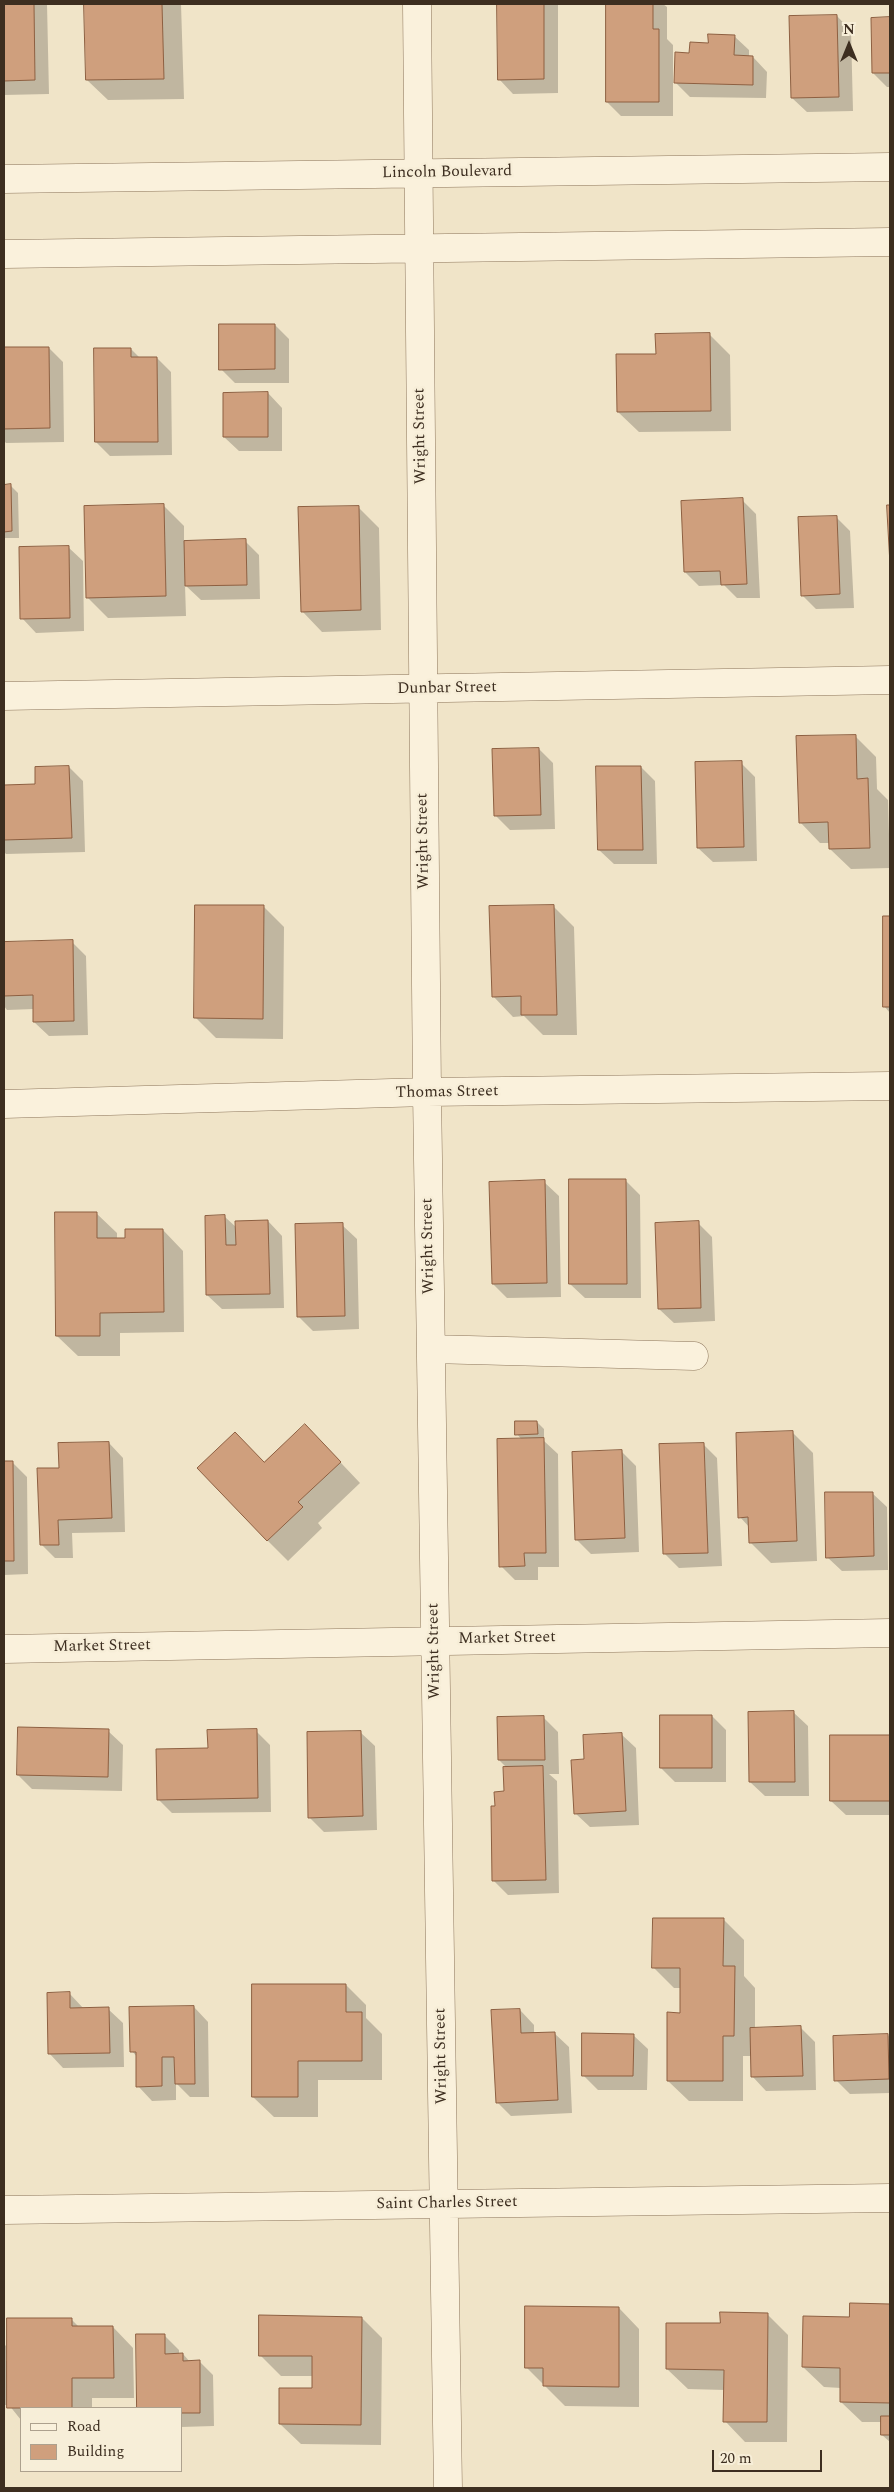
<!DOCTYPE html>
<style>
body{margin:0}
#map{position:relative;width:894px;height:2492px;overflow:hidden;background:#f0e4c8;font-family:Spectral,serif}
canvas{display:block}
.frame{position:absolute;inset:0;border:5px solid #3d2e20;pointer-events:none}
.legend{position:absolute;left:20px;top:2407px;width:162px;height:65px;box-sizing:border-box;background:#f7eed8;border:1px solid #ada18e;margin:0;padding:6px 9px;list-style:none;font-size:15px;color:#3d2e20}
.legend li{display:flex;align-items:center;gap:10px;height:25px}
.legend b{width:25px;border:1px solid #ada18e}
.north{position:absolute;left:824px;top:20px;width:50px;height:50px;-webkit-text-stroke:4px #f7eed8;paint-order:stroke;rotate:0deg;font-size:14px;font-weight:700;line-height:20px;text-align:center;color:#3d2e20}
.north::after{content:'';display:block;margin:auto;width:18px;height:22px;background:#3d2e20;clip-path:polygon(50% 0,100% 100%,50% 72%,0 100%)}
.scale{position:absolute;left:712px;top:2450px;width:110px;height:22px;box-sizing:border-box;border:2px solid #3d2e20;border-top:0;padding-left:6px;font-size:15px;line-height:18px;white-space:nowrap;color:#3d2e20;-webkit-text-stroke:4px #f7eed8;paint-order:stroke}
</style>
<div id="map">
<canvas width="894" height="2492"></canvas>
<div class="frame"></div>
<ul class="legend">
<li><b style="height:6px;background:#faf1dc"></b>Road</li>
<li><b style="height:14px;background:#cf9f7d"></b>Building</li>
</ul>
<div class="north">N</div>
<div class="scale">20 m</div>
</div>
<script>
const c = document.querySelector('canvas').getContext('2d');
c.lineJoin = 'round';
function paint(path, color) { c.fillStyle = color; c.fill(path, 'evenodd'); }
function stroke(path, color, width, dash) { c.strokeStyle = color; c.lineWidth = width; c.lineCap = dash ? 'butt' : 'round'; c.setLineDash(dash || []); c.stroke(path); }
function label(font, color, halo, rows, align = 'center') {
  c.font = font + ' Spectral,serif'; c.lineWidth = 5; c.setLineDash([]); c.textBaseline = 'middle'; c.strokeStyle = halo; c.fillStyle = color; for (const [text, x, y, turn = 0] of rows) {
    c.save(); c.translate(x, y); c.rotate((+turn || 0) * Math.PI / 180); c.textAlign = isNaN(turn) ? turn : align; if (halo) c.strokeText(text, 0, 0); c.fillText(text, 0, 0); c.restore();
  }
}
paint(new Path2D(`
 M4 4H47L49 94 4 95Z
 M86 4H181L184 99 108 100 87 80Z
 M499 4H558V93L513 94 499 79Z
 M607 4H663L667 7V39L673 45V116H621L607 102Z
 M837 16 851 31 853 111 807 112 792 98Z
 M890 18V87H887L873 73 872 19Z
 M734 36 749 50V57H753L767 72 766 98 690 97 675 82 691 54 709 44Z
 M275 325 289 339V383H235L221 369Z
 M710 335 730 355 731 431 639 432 618 412 657 355Z
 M49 348 63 362 64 442 6 443 4 441V349Z
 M131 349 140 358H157L171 372 172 455 110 456 96 442Z
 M268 393 282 408V451H239L224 437Z
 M4 486H11L18 493 19 538H4Z
 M742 500 756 514 760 598H737L724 585 699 586 685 572Z
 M163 505 184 526V542L245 541 259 555 260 599 201 600 185 585 186 616 108 618 88 598Z
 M358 507 379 528 381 630 322 632 302 611Z
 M836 517 850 531 854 608 816 609 802 595Z
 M68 547 83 561 84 631 36 633 22 618Z
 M855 736 876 757 877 789 888 800 890 868 851 869 830 849V843H820L800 822Z
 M539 749 553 763 555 829 510 830 496 816Z
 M741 763 755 777 757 861 713 862 698 848Z
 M69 767 83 781 85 852 6 854 4 852V786L37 785Z
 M641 767 655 781 657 864H614L599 850Z
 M553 906 574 927 577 1035H543L524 1016 513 1017 493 996Z
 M264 907 284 927 283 1039 216 1038 195 1017Z
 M884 917H890V1013L884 1006Z
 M72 942 86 956 88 1035 49 1036 34 1022V1009L7 1010 4 1006V943Z
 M626 1181 640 1195 641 1298H585L570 1284Z
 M544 1182 559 1196 561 1297 507 1298 493 1284Z
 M96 1213 117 1233V1239H127L163 1230 183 1251 184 1332 120 1333V1356H78L57 1336Z
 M225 1217 237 1228 268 1221 282 1236 284 1308 222 1309 207 1295Z
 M698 1223 712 1237 715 1321 674 1323 659 1309Z
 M342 1225 357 1239 359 1329 313 1331 298 1316Z
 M537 1422 544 1429V1441L558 1454 559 1567H538V1580H515L501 1566 522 1440 517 1434Z
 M792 1432 813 1453 817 1561 771 1563 750 1542V1528L740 1517Z
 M109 1443 123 1458 125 1532 72 1533 73 1558H55L41 1544Z
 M703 1444 717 1458 722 1566 679 1568 664 1553Z
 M325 1446 360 1483 318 1523 322 1528 288 1561 267 1540 265 1464Z
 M621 1451 636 1466 639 1552 591 1554 576 1539Z
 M4 1462H12L27 1477 28 1574 4 1575Z
 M872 1493 887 1507 888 1570 842 1571 827 1557Z
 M793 1712 808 1726 809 1796H765L750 1782Z
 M712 1716 726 1730V1782H675L661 1768Z
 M544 1718 558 1732 559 1774H549L557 1781 559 1893 508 1895 493 1880 496 1808 505 1792 507 1768 499 1760Z
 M108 1731 123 1745 122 1791 32 1789 18 1775Z
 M256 1731 270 1745 271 1812 172 1813 158 1799 209 1749Z
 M360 1732 375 1746 377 1830 324 1832 309 1817Z
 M621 1734 636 1748 639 1825 590 1827 575 1813 585 1760Z
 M890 1736V1815H846L831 1801V1737Z
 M723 1919 744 1940V1976L755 1988V2029L801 2028 815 2042 816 2090 766 2091 752 2076V2056H743V2101H689L668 2081 681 2014V1988H674L653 1967Z
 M346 1985 366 2005V2018L382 2034V2080H318V2117H274L253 2097Z
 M69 1993 84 2009H108L123 2023 124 2067 63 2068 49 2053Z
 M194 2007 208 2022 209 2097H190L176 2083V2100L152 2101 138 2086 137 2057 132 2051Z
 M520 2010 534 2025V2034L554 2033 569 2047 572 2113 511 2116 497 2102Z
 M633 2035 648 2049 647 2090H598L584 2076Z
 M888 2035 890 2038V2093L850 2094 836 2080Z
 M851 2304 890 2305V2442L882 2435V2422H862L841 2402V2388L824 2387 803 2367 850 2318Z
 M619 2308 639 2329V2407L565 2406 526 2367Z
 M767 2314 788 2335 787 2442H745L725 2421V2390L688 2389 667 2369 721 2325Z
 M362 2318 382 2338 381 2445 301 2444 280 2424 313 2389V2376H281L260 2355Z
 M71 2319 79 2327H113L133 2348 134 2398H92V2408H21V2420L9 2405H4V2344L6 2346V2361H9Z
 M138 2336H165L179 2350V2355L183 2354 190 2362 199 2361 213 2375 214 2426 181 2427V2408H138Z`), '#0003');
const building = new Path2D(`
 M4 4H34L35 80 4 81Z
 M84 4H162L164 79 86 80Z
 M497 4H544V79L498 80Z
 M606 4H653V29H659V102H606Z
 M837 15 839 97 791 98 789 16Z
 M890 17V73H872L871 18Z
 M708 34 735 35 734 55 753 56V85L674 83 675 52 689 53 690 42 708 43Z
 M219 324H275V369L219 370Z
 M710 333 711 411 617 412 616 354H656L655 334Z
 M4 347H49L50 428 4 429Z
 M94 348H131V357H157L158 442H95Z
 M268 392V437H223V393Z
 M11 484 12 531 4 532V485Z
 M743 498 747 584 721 585 720 571 684 572 681 501Z
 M164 504 166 596 86 598 84 506Z
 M887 505H890V564Z
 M359 506 361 610 301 612 298 507Z
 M837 516 840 594 801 596 798 517Z
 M246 539 247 585 185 586 184 541Z
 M69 546 70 618 20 619 19 547Z
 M856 735 857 779 868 778 870 848 829 849 828 822 799 823 796 736Z
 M539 748 541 815 494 816 492 749Z
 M742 761 744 847 697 848 695 762Z
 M69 766 72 838 4 840V785L35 784V767Z
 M596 766H641L643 850H598Z
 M195 905H264L263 1019 194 1018Z
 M554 905 557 1015H521V996L492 997 489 906Z
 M883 916H890V1007H883Z
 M73 940 74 1021 33 1022V995L4 996V942Z
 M569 1179H626L627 1284H569Z
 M545 1180 547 1283 492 1284 489 1182Z
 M55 1212H97V1238H125V1229H163L164 1312 100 1313V1336H56Z
 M225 1215 226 1245H236L235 1221 268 1220 270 1294 206 1295 205 1216Z
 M699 1221 701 1308 658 1309 655 1223Z
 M343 1223 345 1316 297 1317 295 1224Z
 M515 1421H537L538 1434 515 1435Z
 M305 1424 341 1462 298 1502 303 1507 267 1541 197 1468 235 1432 264 1462Z
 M793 1431 797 1541 749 1543 748 1517 738 1518 736 1433Z
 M544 1438 546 1553H524L525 1566 499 1567 497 1439Z
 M109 1442 112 1518 58 1520 59 1545H40L37 1468H59L58 1443Z
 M704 1443 708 1553 663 1554 659 1444Z
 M622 1450 625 1538 575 1540 572 1452Z
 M4 1461H13L14 1561H4Z
 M825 1492H873L874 1556 826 1558Z
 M794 1711 795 1782H749L748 1712Z
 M660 1715H712V1768H660Z
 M544 1716 545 1760H498L497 1717Z
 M18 1727 109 1729 108 1777 17 1775Z
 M257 1729 258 1798 157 1800 156 1749 208 1748 207 1730Z
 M361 1731 363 1816 308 1818 307 1732Z
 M622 1733 626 1811 574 1814 571 1760 584 1759 583 1735Z
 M830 1735H890V1801H830Z
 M543 1766 546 1880 492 1881 491 1806H495L494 1792 504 1791 503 1767Z
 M653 1918H724L723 1966H735L734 2036H723V2081H667V2012L680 2013V1968H652Z
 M252 1984H346V2012H362V2061H298V2097H252Z
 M70 1992V2008L109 2007 110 2053 48 2054 47 1993Z
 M194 2006 195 2084H175L174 2057H162V2086L136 2087V2052H130L129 2007Z
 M520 2009 521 2033 555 2032 558 2100 496 2103 491 2010Z
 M801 2026 803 2076 751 2077 750 2028Z
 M582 2033 634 2034 633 2076H582Z
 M888 2034 889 2079 834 2081 833 2036Z
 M850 2303 890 2304V2403L840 2402V2368L802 2367 803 2316 849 2317Z
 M525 2306 619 2307V2387L543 2386V2368H525Z
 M720 2312 768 2313 767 2422H723L724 2370 666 2369V2323H720Z
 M259 2315 362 2317 361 2425 279 2424V2388H312V2356H259Z
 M7 2318H72V2326H113L114 2378H72V2408H7Z
 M136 2334H165V2354L183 2353V2361L200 2360V2413H181V2408H137Z
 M881 2416H890V2435H881Z`);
paint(building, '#cf9f7d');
stroke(building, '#8d5f41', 1);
const minor = new Path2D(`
 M417 4 427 1092 448 2488
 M4 179 890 167
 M4 254 890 242
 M4 696 890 680
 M4 1104 427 1092 890 1086
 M431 1349 694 1356
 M4 1649 890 1633
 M4 2210 890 2198`);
stroke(minor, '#8d765c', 29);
stroke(minor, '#faf1dc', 28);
label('16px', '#3d2e20', '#f7eed8', [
 ["Lincoln Boulevard",447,173,-1],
 ["Wright Street",421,436,-91],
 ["Dunbar Street",447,689,-1],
 ["Wright Street",424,841,-91],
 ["Thomas Street",447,1093,-1],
 ["Wright Street",429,1246,-91],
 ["Market Street",507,1639,-1],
 ["Market Street",102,1647,-1],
 ["Wright Street",435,1651,-91],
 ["Wright Street",442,2056,-91],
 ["Saint Charles Street",447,2204,-1]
]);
</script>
